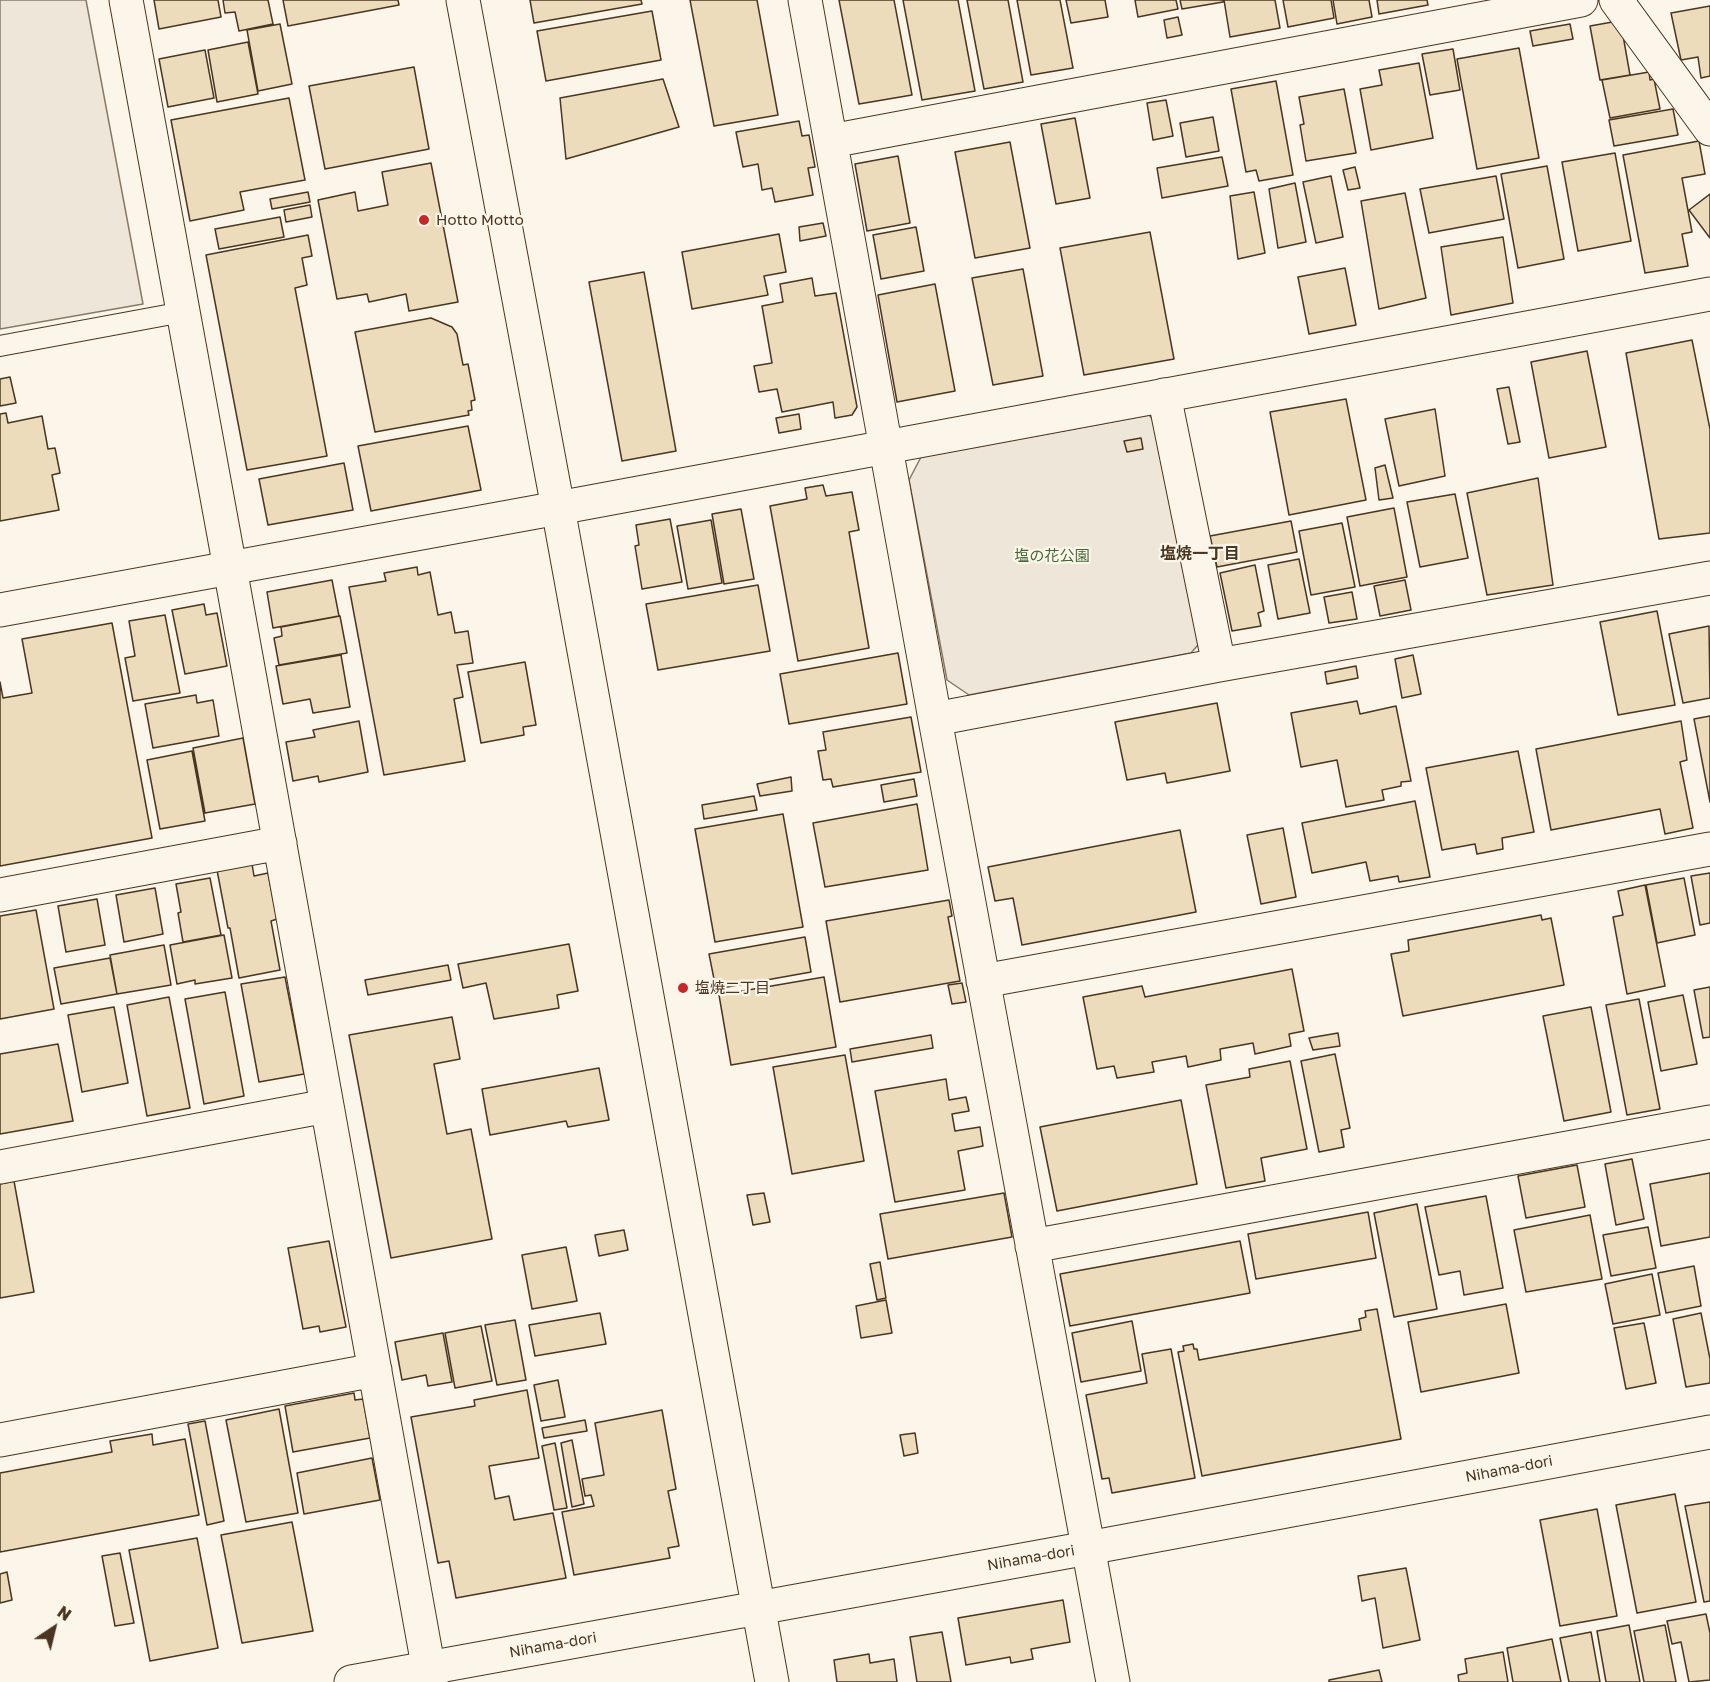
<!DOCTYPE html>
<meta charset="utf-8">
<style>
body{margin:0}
#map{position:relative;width:1710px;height:1682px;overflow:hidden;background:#fbf6e9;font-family:"Golos Text",sans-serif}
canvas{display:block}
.north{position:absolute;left:24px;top:1598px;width:60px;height:60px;-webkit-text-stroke:4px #fbf6e9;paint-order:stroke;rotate:35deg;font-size:16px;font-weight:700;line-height:24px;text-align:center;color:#4a3520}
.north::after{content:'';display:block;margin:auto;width:21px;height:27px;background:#4a3520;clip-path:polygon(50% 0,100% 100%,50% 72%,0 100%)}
</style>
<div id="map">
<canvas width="1710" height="1682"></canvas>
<div class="north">N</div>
</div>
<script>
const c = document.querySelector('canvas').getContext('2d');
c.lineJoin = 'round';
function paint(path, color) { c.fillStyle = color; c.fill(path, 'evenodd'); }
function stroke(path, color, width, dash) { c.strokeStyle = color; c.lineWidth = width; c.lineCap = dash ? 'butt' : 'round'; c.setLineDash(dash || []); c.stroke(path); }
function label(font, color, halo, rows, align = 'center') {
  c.font = font + ' "Golos Text","Noto Sans JP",sans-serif'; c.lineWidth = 4.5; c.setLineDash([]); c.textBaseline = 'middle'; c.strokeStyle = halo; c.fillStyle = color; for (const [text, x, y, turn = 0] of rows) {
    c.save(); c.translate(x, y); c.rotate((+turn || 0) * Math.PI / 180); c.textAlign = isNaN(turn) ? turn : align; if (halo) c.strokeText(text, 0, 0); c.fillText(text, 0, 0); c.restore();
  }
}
const green = new Path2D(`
 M0 0H86L143 304 0 329Z
 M1149 415 1163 432 1203 639 1191 653 969 695 947 680 909 480 921 457Z`);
paint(green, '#ede6d9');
stroke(green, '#887966', 1.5);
const building = new Path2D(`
 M154 0H218L221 17 159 29Z
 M223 0H268L273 24 239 31 235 12 225 13Z
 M283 0H398L399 5 288 26Z
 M530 0H641L642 4 534 23Z
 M690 0H757L778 115 714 126Z
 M839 0H894L912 95 859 104Z
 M903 0H958L975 91 922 100Z
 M967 0H1008L1023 82 984 89Z
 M1017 0H1060L1073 68 1031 75Z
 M1066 0H1105L1108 17 1071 23Z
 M1135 0H1176L1178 9 1138 17Z
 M1180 0H1223V2L1182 9Z
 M1224 0H1275L1280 28 1230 37Z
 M1283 0H1331L1334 18 1288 27Z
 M1333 0H1369L1372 17 1337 24Z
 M1377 0H1427L1428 5 1379 14Z
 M1710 6V76L1701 78 1698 57 1681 60 1671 13Z
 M652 11 661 60 546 81 537 31Z
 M1178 17 1182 35 1167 38 1164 20Z
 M1618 21 1621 24 1630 75 1600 80 1590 26Z
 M280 24 292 84 258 91 247 30Z
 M1570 24 1573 39 1533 46 1530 31Z
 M248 42 258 94 217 102 208 50Z
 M1519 48 1539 158 1477 169 1457 59Z
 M1453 49 1460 90 1430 95 1422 54Z
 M205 50 214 98 168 107 159 59Z
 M1419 63 1433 138 1371 150 1360 89 1382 85 1379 70Z
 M414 67 429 149 325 169 309 86Z
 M1649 72 1650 80 1654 79 1660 109 1610 118 1602 80Z
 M663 79 679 127 566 159 560 98Z
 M1276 81 1293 175 1259 181 1256 170 1246 172 1231 89Z
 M1344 89 1356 153 1306 161 1300 125 1304 124 1299 97Z
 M289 98 305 180 240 192 244 210 190 221 171 120Z
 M1166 100 1173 136 1153 140 1147 103Z
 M1673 109 1678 135 1614 146 1609 120Z
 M1213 117 1219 151 1186 157 1180 123Z
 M1075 118 1090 198 1056 204 1041 124Z
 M799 121 802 136 809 135 815 167 808 168 813 195 775 202 772 188 762 190 758 164 743 167 736 132Z
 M1699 141 1705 174 1682 178 1692 232 1682 234 1688 266 1645 273 1623 155Z
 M1010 142 1030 248 975 258 955 152Z
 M1615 153 1631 241 1578 251 1562 162Z
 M898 156 910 223 867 231 855 164Z
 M1222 157 1228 186 1162 198 1157 168Z
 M431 163 458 302 409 311 406 294 369 302 367 294 337 299 318 200 355 192 358 211 388 205 382 172Z
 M1547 166 1564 259 1518 268 1501 174Z
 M1355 167 1360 188 1348 190 1343 170Z
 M1331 176 1343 237 1316 243 1303 182Z
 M1496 176 1504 219 1429 233 1420 189Z
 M1295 183 1306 242 1278 248 1269 189Z
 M308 192 310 202 272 209 270 199Z
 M1254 192 1265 253 1238 259 1230 196Z
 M1405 193 1426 298 1379 309 1361 201Z
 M1710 194V238L1689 210Z
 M310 205 312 217 286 222 284 210Z
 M280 217 284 237 219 249 215 229Z
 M823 223 826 236 800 241 799 227Z
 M916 227 924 271 881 279 873 235Z
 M1150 232 1174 359 1084 375 1060 248Z
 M779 234 786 272 764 276 768 295 692 309 682 252Z
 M308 235 312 256 302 258 307 285 295 288 327 456 247 470 206 255Z
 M1503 237 1513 303 1451 315 1441 247Z
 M1345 268 1356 325 1309 334 1298 277Z
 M1023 269 1043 376 993 385 972 278Z
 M644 272 676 451 622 461 589 282Z
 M812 278 815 296 836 293 857 407 852 415 835 418 833 402 782 412 777 389 759 392 754 366 772 363 762 306 783 302 780 284Z
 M935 284 955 391 897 402 878 295Z
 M431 318 452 327 457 334 463 365 468 364 475 400 471 401 472 410 468 411 469 415 375 432 355 332Z
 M1692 340 1710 429V533L1659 539 1626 353Z
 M1587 351 1606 447 1549 458 1531 362Z
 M10 377 16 403 0 406V379Z
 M1509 387 1520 442 1508 444 1497 389Z
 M1346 399 1366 500 1289 515 1270 412Z
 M1435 409 1445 476 1399 486 1385 419Z
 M6 413 8 423 42 416 48 449 55 448 60 473 52 475 59 510 0 521V414Z
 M799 414 801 429 779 433 776 418Z
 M468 426 481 490 371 511 358 446Z
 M1141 438 1143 449 1127 452 1124 441Z
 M344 463 353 510 268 525 259 479Z
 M1385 465 1393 498 1379 500 1375 468Z
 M1538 478 1553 585 1487 595 1467 493Z
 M823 485 826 496 852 492 859 530 849 532 869 648 798 661 770 506 807 499 805 488Z
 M1455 494 1468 558 1420 567 1407 502Z
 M1394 508 1407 577 1360 586 1347 517Z
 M741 509 754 579 724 584 712 514Z
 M670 519 682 582 642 589 635 546 639 545 636 525Z
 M711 520 722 583 688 589 677 526Z
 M1291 521 1297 552 1217 567 1210 536Z
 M1342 523 1355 587 1311 595 1299 531Z
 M1299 559 1310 613 1278 619 1268 565Z
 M1255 565 1264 611 1258 613 1261 626 1232 631 1220 573Z
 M417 567 418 575 430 572 438 615 451 612 455 633 468 631 473 663 457 665 463 697 454 699 465 761 384 775 349 587 386 581 384 573Z
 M332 580 339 616 273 628 267 592Z
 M1405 580 1411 610 1380 616 1374 586Z
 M758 585 770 651 658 670 646 604Z
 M1352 592 1357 619 1329 623 1324 597Z
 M204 604 206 615 217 613 227 666 185 674 172 610Z
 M1657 611 1675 705 1618 715 1600 622Z
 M165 615 180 693 133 701 125 658 135 656 129 621Z
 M340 616 347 653 279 665 274 638 282 636 281 627Z
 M112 623 152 838 0 866V682L3 698 32 693 22 639Z
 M1709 626 1710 698 1683 703 1669 634Z
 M898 653 907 704 789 724 780 674Z
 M341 655 350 707 313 713 310 699 283 704 276 666Z
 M1413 655 1421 694 1402 698 1395 659Z
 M525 662 536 725 523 727 524 735 481 743 468 672Z
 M1356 666 1358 678 1327 684 1325 672Z
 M196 695 197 703 213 700 219 736 153 748 145 704Z
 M1357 701 1360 714 1396 706 1411 781 1401 782V786L1382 790 1384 800 1346 807 1337 760 1301 767 1291 713Z
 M1217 703 1230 771 1167 783 1165 773 1127 780 1115 722Z
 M1710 716V802L1694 719Z
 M911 717 921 772 833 787 831 779 823 780 818 751 826 750 823 732Z
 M359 721 368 772 319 782 318 776 293 781 286 742 315 737 313 730Z
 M1681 721 1687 760 1680 762 1693 828 1665 834 1660 809 1551 830 1536 749Z
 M243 738 255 804 205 813 193 748Z
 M192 751 205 821 160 829 147 760Z
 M1518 751 1534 832 1502 838 1503 849 1477 854 1475 844 1442 850 1426 768Z
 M791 777 792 791 760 796 757 784Z
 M914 779 917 796 884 802 881 785Z
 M754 796 757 810 704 819 702 805Z
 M1415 801 1430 877 1399 882 1398 876 1370 881 1366 862 1312 873 1302 823Z
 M917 804 928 870 825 887 813 823Z
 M783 814 803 927 715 942 695 829Z
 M1283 828 1296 897 1261 904 1247 835Z
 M1180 830 1196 912 1022 945 1013 898 995 901 988 867Z
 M252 864 254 876 268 873 277 919 271 921 280 970 239 978 230 928H228L217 870Z
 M1710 873V923L1700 925 1691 876Z
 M210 878 221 935 183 942 178 913 181 912 176 884Z
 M1684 878 1695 935 1657 943 1646 885Z
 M1645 885 1665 986 1627 994 1613 917 1623 915 1618 891Z
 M155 888 163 934 124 942 116 895Z
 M97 899 105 945 66 952 58 906Z
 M949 900 952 916 948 917 960 981 840 1002 826 921Z
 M36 910 54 1009 0 1019V916Z
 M1541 915 1542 920 1551 918 1564 985 1403 1016 1391 954 1409 951 1408 940Z
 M224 935 232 978 195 984V980L177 984 170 945Z
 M805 937 811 972 716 989 709 954Z
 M569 944 578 991 557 995 559 1008 494 1019 486 983 463 988 458 964Z
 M164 945 171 985 117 994 110 955Z
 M110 958 117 994 61 1004 54 968Z
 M448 965 451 980 368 995 365 980Z
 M1292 969 1304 1031 1289 1034 1291 1046 1255 1054 1253 1043 1220 1049 1221 1060 1188 1067 1186 1056 1152 1062 1154 1072 1117 1078 1114 1066 1097 1069 1083 997 1142 986 1145 997Z
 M285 977 304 1074 259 1082 241 984Z
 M824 977 836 1047 731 1065 719 995Z
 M962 983 966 1002 952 1004 948 985Z
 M1710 987V1037L1703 1038 1694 990Z
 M225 992 244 1096 204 1104 185 999Z
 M1683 995 1697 1064 1661 1071 1648 1002Z
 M169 997 190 1108 147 1116 127 1005Z
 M1639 999 1660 1109 1627 1115 1606 1005Z
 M114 1007 128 1083 82 1092 68 1015Z
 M1591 1007 1611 1112 1564 1121 1543 1016Z
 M452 1017 460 1059 434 1064 447 1134 471 1129 492 1239 391 1258 349 1035Z
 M1338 1033 1340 1046 1313 1050 1309 1038Z
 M931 1035 933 1048 852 1062 850 1049Z
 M58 1044 73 1121 0 1134V1054Z
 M1335 1054 1350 1128 1341 1130 1344 1147 1319 1152 1301 1061Z
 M845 1055 864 1161 792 1174 773 1067Z
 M1290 1061 1307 1149 1261 1158 1265 1181 1226 1188 1206 1085 1250 1077 1249 1069Z
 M599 1068 609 1120 568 1127 566 1121 490 1135 482 1089Z
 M946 1079 949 1100 966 1097 969 1111 952 1114 955 1131 980 1127 983 1146 958 1151 965 1190 895 1202 875 1091Z
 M1181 1100 1197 1184 1057 1211 1040 1127Z
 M1632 1159 1644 1219 1616 1225 1605 1164Z
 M1577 1165 1585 1207 1526 1218 1518 1176Z
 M1710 1173V1237L1661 1246 1650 1184Z
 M14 1181 34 1292 0 1298V1184Z
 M764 1193 770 1222 753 1225 747 1195Z
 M1004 1193 1012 1237 888 1259 880 1214Z
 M1486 1196 1503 1288 1464 1295 1460 1271 1439 1275 1425 1207Z
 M1417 1204 1437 1309 1394 1317 1374 1213Z
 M1368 1212 1376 1258 1256 1279 1248 1234Z
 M1590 1215 1602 1279 1526 1292 1514 1230Z
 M1648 1227 1656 1268 1611 1276 1603 1235Z
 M624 1230 628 1250 599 1256 595 1235Z
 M329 1241 346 1327 320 1332 319 1326 303 1329 288 1248Z
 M1240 1241 1250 1293 1070 1326 1060 1274Z
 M566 1247 577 1301 532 1309 522 1255Z
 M880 1262 886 1298 877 1300 870 1264Z
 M1694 1266 1701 1306 1666 1313 1658 1273Z
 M1652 1274 1660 1315 1613 1324 1605 1284Z
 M886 1300 892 1333 861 1338 856 1306Z
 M1506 1304 1519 1373 1421 1392 1408 1322Z
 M1377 1309 1401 1439 1202 1476 1178 1352 1184 1351 1183 1346 1193 1344 1194 1349H1197L1199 1360 1361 1330 1359 1319 1366 1317 1365 1311Z
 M600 1313 606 1344 535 1356 529 1325Z
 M1701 1313 1710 1359V1383L1686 1387 1673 1319Z
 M515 1320 526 1380 497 1385 485 1325Z
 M1132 1321 1141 1371 1081 1382 1072 1333Z
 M1644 1323 1656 1383 1626 1389 1614 1328Z
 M481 1326 492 1381 455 1388 445 1333Z
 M443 1333 452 1382 428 1386 426 1375 402 1380 395 1342Z
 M1171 1349 1195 1478 1112 1493 1109 1478 1102 1479 1086 1395 1147 1383 1142 1354Z
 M558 1380 565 1417 541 1421 534 1385Z
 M527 1390 539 1458 489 1466 495 1499 509 1496 514 1520 553 1513 566 1578 456 1598 449 1561 438 1563 411 1417 475 1406 474 1400Z
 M354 1393 355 1400 363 1399 370 1438 293 1452 285 1406Z
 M279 1409 298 1513 246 1522 226 1420Z
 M662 1410 676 1489 668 1491 679 1546 668 1548 670 1558 574 1575 562 1512 594 1506 591 1495 585 1496 582 1479 604 1475 595 1423Z
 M585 1420 587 1431 544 1438 542 1428Z
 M205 1421 224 1521 207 1525 188 1424Z
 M915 1433 918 1453 904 1456 900 1435Z
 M152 1434 153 1445 185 1439 199 1515 0 1552V1473L112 1452 110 1441Z
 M572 1440 584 1504 572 1507 561 1443Z
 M555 1443 567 1508 554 1510 542 1446Z
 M372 1458 380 1500 304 1514 297 1473Z
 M1675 1494 1696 1602 1637 1613 1616 1505Z
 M1710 1502V1601L1704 1602 1685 1506Z
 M1597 1509 1617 1616 1560 1626 1540 1520Z
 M292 1522 313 1631 242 1643 221 1535Z
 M197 1538 218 1648 150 1661 129 1550Z
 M120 1553 134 1623 115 1626 102 1556Z
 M1406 1568 1420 1640 1383 1648 1375 1598 1362 1601 1358 1576Z
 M7 1572 12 1600 0 1603V1574Z
 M1063 1600 1070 1642 1031 1649 1033 1659 1011 1663 1010 1657 966 1665 958 1618Z
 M1706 1614 1710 1633V1680L1689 1682 1681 1642 1672 1644 1667 1621Z
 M1629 1625 1640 1682H1606L1597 1631Z
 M1665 1625 1676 1682H1644L1634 1631Z
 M942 1632 951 1682H917L910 1637Z
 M1591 1632 1600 1682H1569L1560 1638Z
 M1552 1639 1561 1682H1513L1507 1648Z
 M1503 1652 1508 1682H1459L1458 1675 1467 1673 1465 1659Z
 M869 1654 870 1663 894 1659 897 1682H837L834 1660Z
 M1379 1670 1382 1682H1329V1680Z`);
paint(building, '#ecdcbc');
stroke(building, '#4a3520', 1.5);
const lane = new Path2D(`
 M0 346 183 312`);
const street = new Path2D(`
 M126 0 230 568 431 1682
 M805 0 935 719 1113 1682
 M1616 0 1710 129
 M831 141 1581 0
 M1164 395 1219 665
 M935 719 1219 665 1710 578
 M0 895 280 843
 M983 981 1710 849
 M0 1167 327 1106
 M1032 1246 1710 1122
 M0 1440 375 1370`);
const secondary = new Path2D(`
 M463 0 558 508 772 1682
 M0 610 558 508 1710 294
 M351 1682 1088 1548 1710 1432`);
stroke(lane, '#4a3520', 22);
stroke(street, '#4a3520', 35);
stroke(secondary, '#4a3520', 35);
stroke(lane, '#fbf6e9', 20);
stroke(street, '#fbf6e9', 33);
stroke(secondary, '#fbf6e9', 33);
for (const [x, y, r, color] of [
 [424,220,6,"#c62828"],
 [683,988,6,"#c62828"]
]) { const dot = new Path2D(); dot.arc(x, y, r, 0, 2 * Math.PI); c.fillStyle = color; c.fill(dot); stroke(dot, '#fbf6e9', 2); }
label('15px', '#4a3520', '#fbf6e9', [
 ["Hotto Motto",436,220],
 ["塩焼二丁目",695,988]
], 'left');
label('15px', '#436837', '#fbf6e9', [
 ["塩の花公園",1052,556]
]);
label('15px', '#4a3520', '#fbf6e9', [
 ["Nihama-dori",1509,1469,-11],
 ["Nihama-dori",1031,1558,-10],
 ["Nihama-dori",553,1645,-10]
]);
label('bold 16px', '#4a3520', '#fbf6e9', [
 ["塩焼一丁目",1200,554]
]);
</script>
